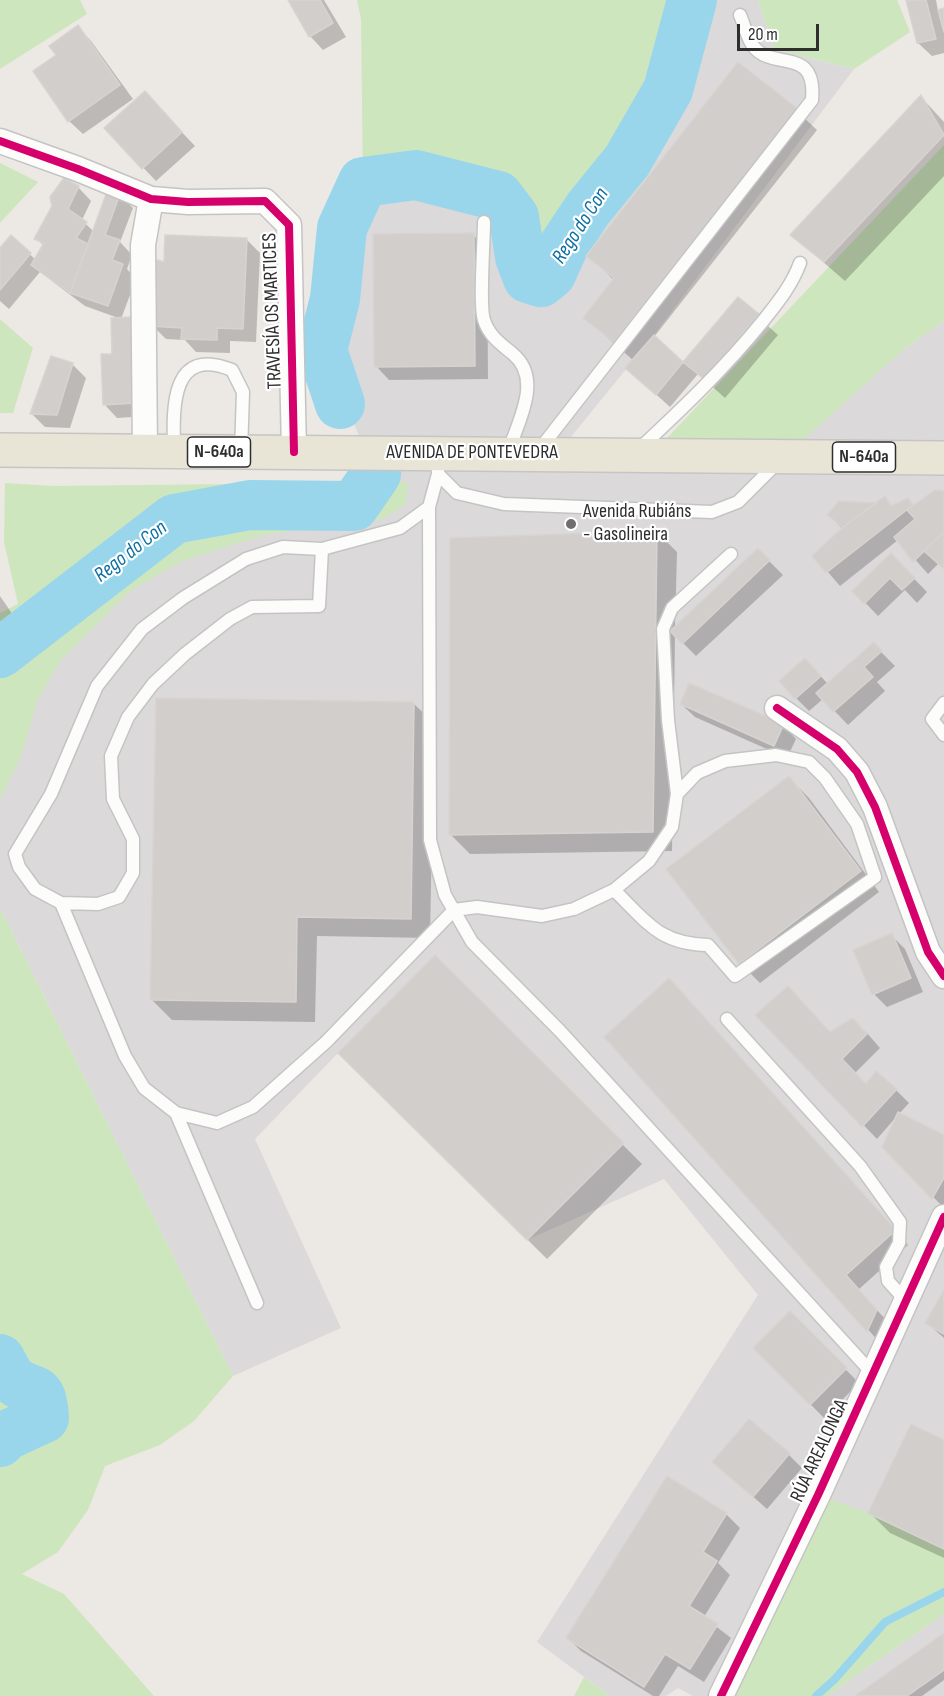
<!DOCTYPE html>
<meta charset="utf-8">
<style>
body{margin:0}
#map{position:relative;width:944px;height:1696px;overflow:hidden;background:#ece8e4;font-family:"Sofia Sans Condensed",sans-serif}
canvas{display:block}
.scale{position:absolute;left:737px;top:24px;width:82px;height:27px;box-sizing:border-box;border:3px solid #2e2e2e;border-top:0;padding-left:8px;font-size:18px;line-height:21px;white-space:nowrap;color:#2e2e2e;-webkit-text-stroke:4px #fff;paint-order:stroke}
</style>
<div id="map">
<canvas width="944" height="1696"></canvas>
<div class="scale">20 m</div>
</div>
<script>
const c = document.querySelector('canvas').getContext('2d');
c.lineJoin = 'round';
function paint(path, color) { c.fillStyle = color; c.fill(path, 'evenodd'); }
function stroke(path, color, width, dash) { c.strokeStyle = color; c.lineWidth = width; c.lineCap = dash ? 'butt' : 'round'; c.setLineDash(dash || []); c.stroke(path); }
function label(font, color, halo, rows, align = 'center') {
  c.font = font + ' "Sofia Sans Condensed",sans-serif'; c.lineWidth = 4.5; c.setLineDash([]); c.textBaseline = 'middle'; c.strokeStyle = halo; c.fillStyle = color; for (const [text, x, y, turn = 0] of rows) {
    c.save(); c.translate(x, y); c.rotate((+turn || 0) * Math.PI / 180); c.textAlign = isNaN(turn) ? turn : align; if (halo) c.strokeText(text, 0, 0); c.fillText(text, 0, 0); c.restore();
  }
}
paint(new Path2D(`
 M693 0H758L774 49 854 69 654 335 557 454 632 455 903 350 944 321V1549L721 1696H693L678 1688 666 1696H610L537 1642 758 1295 664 1179 527 1240 338 1053 255 1139 341 1328 233 1376 0 908V657L148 537 354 506 376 475 322 350 342 228 363 182 416 175 498 196 514 217 520 257 528 278 541 282 551 274 564 245 588 209 627 161 668 90Z
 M944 1614V1696H827Z`), '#dcd9db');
paint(new Path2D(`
 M0 0H80L87 14 0 69Z
 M357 0H693L668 90 627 161 588 209 564 245 551 274 528 278 514 217 498 196 416 175 363 182 361 19Z
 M758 0H897L910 32 854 69 774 49Z
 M944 145V321L903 350 784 457 651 455Z
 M0 163 38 182 0 223Z
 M0 319 33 348 13 413H0Z
 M408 482 406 504 381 520 267 534 182 561 130 591 61 660 37 701 21 757 0 799V613L18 604 4 542 5 483 54 486Z
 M0 908 233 1376 194 1421 160 1445 105 1466 88 1510 58 1552 22 1574 64 1594 154 1696H0Z
 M818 1495 869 1513 944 1549V1614L827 1696H721Z
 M584 1677 610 1696H574Z`), '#cee6be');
paint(new Path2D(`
 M290 0H324L346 37 323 50 310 36Z
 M907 0H936L938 11 944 10V53L932 56 918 43Z
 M78 27 91 41 133 99 83 134 69 121 58 56Z
 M921 97 944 122V176L845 281 792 235Z
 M158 107 195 146 156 181 106 129Z
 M797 111 817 130 654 337 684 364 738 299 778 335 725 398 698 374 670 407 627 368 634 361 585 318 615 281 588 255Z
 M78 187 91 201 82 220 94 232 120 195 133 208 120 242 132 255 127 269 136 279 121 319 85 306 40 272 9 309 0 301V250L11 237 36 260 44 246 36 238Z
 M473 235 487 248 488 379 389 380 376 366Z
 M246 239 260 253 256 342 230 341V353L196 352 185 340 166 339 153 326 165 264Z
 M114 356 148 416 117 418 104 404Z
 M72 364 86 378 70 428 45 427 32 414Z
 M944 492V568L939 563 928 574 898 540 840 586 814 556 843 529 829 515 878 505 885 498 893 507 907 500 913 506Z
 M657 532 677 552 675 628 758 550 783 575 696 656 675 635 672 851 470 854 450 834Z
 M891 555 927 592 917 603 905 590 878 616 854 591Z
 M0 596 15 618 0 626Z
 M873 644 895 666 877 682 885 691 848 725 823 699 809 711 796 698 805 660 828 684Z
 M413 703 434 723 430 938 317 936 315 1022 172 1020 152 1000Z
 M681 704 783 725 796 739 787 758 695 717Z
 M789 778 809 798 879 892 760 983 740 963 669 869Z
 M891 935 905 949 923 992 887 1007 874 994Z
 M435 957 642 1164 547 1259 340 1053Z
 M669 980 908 1245 858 1290 890 1324 881 1344 606 1037Z
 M757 1015 830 1034 853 1020 867 1033 880 1048 854 1074 866 1086 896 1090 909 1103 899 1114 944 1137V1208L884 1147 897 1116 877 1139Z
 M944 1293V1338L927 1323Z
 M790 1313 859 1383 824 1418 755 1348Z
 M944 1442V1558L890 1533 870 1513Z
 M789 1455 802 1468 767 1509 714 1462Z
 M668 1478 726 1514 740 1528 718 1563 730 1575 704 1617 731 1638 704 1682 678 1666 659 1696H653L581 1651 568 1638Z
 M944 1635V1680L922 1696H858Z`), '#0003');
stroke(new Path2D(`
 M816 1696 834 1680 885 1622 944 1592`), '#99d6ec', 8);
stroke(new Path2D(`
 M340 404 322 350 335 299 342 228 363 182 416 175 498 196 514 217 520 257 528 278 541 282 551 274 564 245 588 209 627 161 668 90 692 0
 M0 653 174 519 250 505 354 506 376 474
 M0 1359C4 1365 8 1376 13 1380 33 1397 42 1380 44 1418L5 1436 0 1442`), '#99d6ec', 50);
const building = new Path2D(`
 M288 0H320L333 23 309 37Z
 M906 0H926L936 39 917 43Z
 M944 8V32L938 10Z
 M78 25 120 85 68 122 33 71 56 55 49 46Z
 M738 62 798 109 614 342 583 318 614 278 586 256Z
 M145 91 182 132 142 169 104 128Z
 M921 95 944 135 824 262 790 235Z
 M64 178 79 186 68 209 87 222 76 238 88 244 70 293 31 265 44 243 34 239 52 206 50 197Z
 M108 189 120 194 105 235 120 240 112 260 123 264 108 306 70 293Z
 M474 233 475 366 374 367 373 234Z
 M11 235 31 253 0 290V248Z
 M165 235 247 238 243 329 217 328V340L181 339 182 328 151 326 154 259 164 262Z
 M738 297 759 314 704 379 683 362Z
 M132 317 135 403 103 405 101 354H112L111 318Z
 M654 335 683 362 656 395 625 368Z
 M51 356 73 363 57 415 30 414Z
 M935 490 944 491V532L913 562 894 537 915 519 907 510Z
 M885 496 891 506 908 498 913 505 826 573 812 556 843 527Z
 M839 501 877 503 843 527 827 515Z
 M657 531 653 832 449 835 450 538Z
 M944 532V569L924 551Z
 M758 548 770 560 682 644 670 631Z
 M891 553 915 578 902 590 890 578 864 604 852 591Z
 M874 642 882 651 864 667 873 677 833 712 816 693Z
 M805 658 821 676 795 699 779 681Z
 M689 683 784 724 774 746 680 704Z
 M156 698 414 702 411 919 297 917 296 1002 150 1000Z
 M789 776 861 871 739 964 666 869Z
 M892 933 911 978 872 995 853 950Z
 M435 955 624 1143 527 1240 338 1053Z
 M669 978 896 1230 846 1275 877 1310 867 1332 604 1037Z
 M788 986 830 1032 853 1018 867 1034 842 1059 866 1084 876 1071 897 1089 862 1127 755 1015Z
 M898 1112 944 1135V1178L932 1199 882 1147Z
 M944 1290V1334L925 1323Z
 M790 1311 847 1368 810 1405 753 1348Z
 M749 1419 790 1453 753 1497 712 1462Z
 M911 1424 944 1440V1549L868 1513Z
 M667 1476 727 1513 703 1552 717 1561 689 1606 718 1624 690 1669 665 1654 644 1687 566 1638Z
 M944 1633V1670L907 1696H855Z`);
paint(building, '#d1cecb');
stroke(building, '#d7d4d0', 1.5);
const service = new Path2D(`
 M484 222C484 241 479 306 484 320 489 336 501 344 513 354 543 379 518 422 508 452
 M174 450C173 409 170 345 232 370L243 392 241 452
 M539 450 812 100C817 45 773 72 753 46 747 38 744 24 740 15
 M638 450C682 409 725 368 763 321 778 302 792 285 800 263
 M438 469V474L457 493 504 504 712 512 738 502 778 462
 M429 507 430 840 445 895 472 942 560 1031 873 1374
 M322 549 319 606 252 607 230 619 185 654 153 684 128 717 111 756 113 799 133 839V873L119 897 98 904 61 903 35 889 19 867 15 854 51 794 97 686 142 629 183 598 246 559 283 547 322 549 400 528 429 507 438 474
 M944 703 932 719 944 735
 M614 890C647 922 659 944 708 945L735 976 875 877 857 824 825 778 809 762 776 755 725 761 697 773 677 794
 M61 903 125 1056 144 1088 176 1113 217 1123 253 1107 326 1042 454 910 477 907 542 916 574 909 614 890 649 861 672 827 677 794 668 720 663 629 672 608 731 554
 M727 1019 860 1166 900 1222 899 1243 886 1267 888 1281 906 1301
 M176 1113 257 1303`);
const minor = new Path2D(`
 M0 141 78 169 151 199 188 202 265 201 289 225 294 452
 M145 451 143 245 151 199
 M777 708 837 749 857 772 875 807 928 952 944 976
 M721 1696 818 1495 944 1217`);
const primary = new Path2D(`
 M0 450 944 458`);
stroke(service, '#c5c4c5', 15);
stroke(minor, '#c5c4c5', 27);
stroke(primary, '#c6c5c4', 36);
stroke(service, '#fcfcfb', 12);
stroke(minor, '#fcfcfb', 24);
stroke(primary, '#e8e4d6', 33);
stroke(new Path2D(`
 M0 141 78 169 151 199 188 202 265 201 289 225 294 452
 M777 708 837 749 857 772 875 807 928 952 944 976
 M721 1696 818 1495 944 1217`), '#d6006c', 8);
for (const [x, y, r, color] of [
 [571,524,6,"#706f6e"]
]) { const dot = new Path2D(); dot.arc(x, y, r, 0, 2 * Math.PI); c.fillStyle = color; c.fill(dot); stroke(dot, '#fff', 2); }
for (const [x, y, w] of [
 [219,452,63],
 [864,457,63]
]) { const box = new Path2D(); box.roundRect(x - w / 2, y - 15, w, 30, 4.5); c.fillStyle = '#fff'; c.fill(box); stroke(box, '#2e2e2e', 1.5); }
label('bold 18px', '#2e2e2e', null, [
 ["N-640a",219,452],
 ["N-640a",864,457]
]);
label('20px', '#2e2e2e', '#fff', [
 ["TRAVESÍA OS MARTICES",273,311,-92],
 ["AVENIDA DE PONTEVEDRA",472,453],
 ["RÚA AREALONGA",820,1451,-65]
]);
label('20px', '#2e2e2e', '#fff', [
 ["Avenida Rubiáns",583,512],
 ["- Gasolineira",583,535]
], 'left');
label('italic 21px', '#0d6fa3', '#fff', [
 ["Rego do Con",581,226,-57],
 ["Rego do Con",131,552,-38]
]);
</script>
